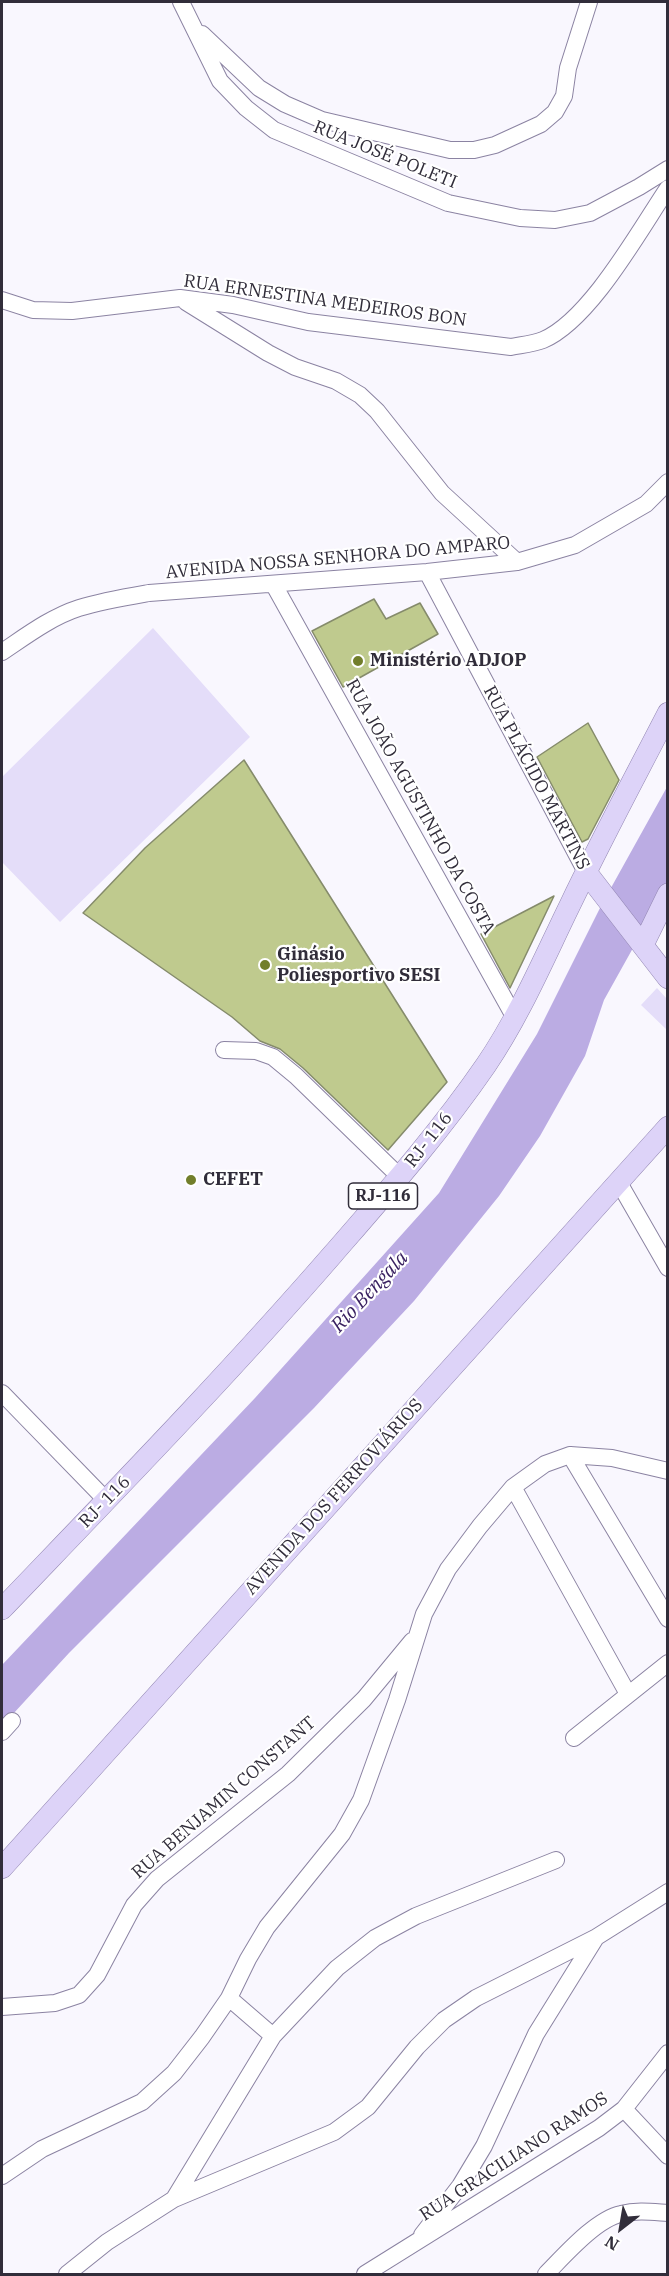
<!DOCTYPE html>
<meta charset="utf-8">
<style>
body{margin:0}
#map{position:relative;width:669px;height:2276px;overflow:hidden;background:#f9f7fe;font-family:"IBM Plex Serif",serif}
canvas{display:block}
.frame{position:absolute;inset:0;border:3px solid #312d3a;pointer-events:none}
.north{position:absolute;left:591px;top:2198px;width:60px;height:60px;-webkit-text-stroke:4px #fff;paint-order:stroke;rotate:211deg;font-size:16px;font-weight:700;line-height:24px;text-align:center;color:#312d3a}
.north::after{content:'';display:block;margin:auto;width:21px;height:27px;background:#312d3a;clip-path:polygon(50% 0,100% 100%,50% 72%,0 100%)}
</style>
<div id="map">
<canvas width="669" height="2276"></canvas>
<div class="frame"></div>
<div class="north">N</div>
</div>
<script>
const c = document.querySelector('canvas').getContext('2d');
c.lineJoin = 'round';
function paint(path, color) { c.fillStyle = color; c.fill(path, 'evenodd'); }
function stroke(path, color, width, dash) { c.strokeStyle = color; c.lineWidth = width; c.lineCap = dash ? 'butt' : 'round'; c.setLineDash(dash || []); c.stroke(path); }
function label(font, color, halo, rows, align = 'center') {
  c.font = font + ' "IBM Plex Serif",serif'; c.lineWidth = 4.5; c.setLineDash([]); c.textBaseline = 'middle'; c.strokeStyle = halo; c.fillStyle = color; for (const [text, x, y, turn = 0] of rows) {
    c.save(); c.translate(x, y); c.rotate((+turn || 0) * Math.PI / 180); c.textAlign = isNaN(turn) ? turn : align; if (halo) c.strokeText(text, 0, 0); c.fillText(text, 0, 0); c.restore();
  }
}
paint(new Path2D(`
 M153 628 250 737 60 922 2 862V777Z
 M657 988 667 999V1030L641 1005Z`), '#e4ddf9');
paint(new Path2D(`
 M667 787V887L604 1000 585 1056 540 1136 499 1196 414 1301 314 1408 69 1653 2 1726V1665L255 1398 439 1193 537 1034 602 904Z`), '#bbace3');
const building = new Path2D(`
 M374 599 386 619 420 603 438 634 343 687 312 631Z
 M588 723 619 780 588 839 582 842 537 757Z
 M244 760 447 1082 388 1150 303 1068 280 1049 260 1041 232 1017 83 913 145 848Z
 M554 896 510 988 481 934Z`);
paint(building, '#bfca8e');
stroke(building, '#858b6b', 1.5);
const minor = new Path2D(`
 M181 2 220 81 246 108 274 130 448 203 520 218 555 220 590 213 639 187 668 169
 M202 34 259 88 285 104 322 120 450 150H474L495 145 541 124 555 112 564 96 568 68 589 2
 M2 300 33 310 72 311 180 298 233 305 308 322 511 347C521 345 533 344 543 340 590 320 639 231 668 188
 M186 302 268 353 295 367 336 381 360 395 377 411 442 493 517 562
 M427 572 586 872
 M274 585 515 1018
 M2 652C26 636 51 617 79 608 102 601 126 597 149 593L427 572 517 562 575 545 646 504 668 482
 M224 1050 256 1051 273 1057 296 1076 400 1177
 M618 1181 668 1268
 M2 1393 106 1500
 M570 1455 668 1619
 M513 1487 628 1694
 M2 1732 12 1721
 M574 1738 668 1663
 M229 1998 273 2036
 M2 2007 55 2003 79 1995 97 1975 134 1905 157 1879 288 1774 364 1699 412 1641
 M624 2109 668 2156
 M2 2176 42 2149 142 2102 174 2073 202 2037 229 1998 248 1959 267 1927 342 1834 361 1800 397 1700 424 1614 448 1569 480 1526 513 1487 545 1464 570 1455 612 1458 668 1471
 M174 2199 273 2036 337 1968 375 1938 416 1916 556 1860
 M422 2235 460 2186 484 2146 536 2034 595 1939
 M67 2274 107 2242 174 2199 334 2132 368 2107 417 2047 444 2020 476 1998 595 1938 668 1892
 M365 2274 599 2128 624 2109 668 2053
 M546 2274C564 2256 596 2219 621 2214 637 2210 652 2212 668 2213`);
const major = new Path2D(`
 M586 872 668 978
 M643 945 668 894
 M2 1609C114 1492 227 1376 333 1254 386 1193 440 1132 486 1065 520 1015 544 958 570 905 601 840 635 777 668 713
 M2 1868 668 1127`);
stroke(minor, '#8b83a2', 18);
stroke(major, '#9286b2', 22);
stroke(minor, '#fff', 16);
stroke(major, '#ddd3f8', 21);
for (const [x, y, r, color] of [
 [358,661,6,"#727e2b"],
 [265,965,6,"#727e2b"],
 [191,1180,6,"#727e2b"]
]) { const dot = new Path2D(); dot.arc(x, y, r, 0, 2 * Math.PI); c.fillStyle = color; c.fill(dot); stroke(dot, '#fff', 2); }
for (const [x, y, w] of [
 [383,1196,69]
]) { const box = new Path2D(); box.roundRect(x - w / 2, y - 13, w, 26, 4.5); c.fillStyle = '#fff'; c.fill(box); stroke(box, '#312d3a', 1.5); }
label('bold 16px', '#312d3a', null, [
 ["RJ-116",383,1196]
]);
label('18px', '#312d3a', '#fff', [
 ["RUA JOSÉ POLETI",385,155,22],
 ["RUA ERNESTINA MEDEIROS BON",325,301,8],
 ["AVENIDA NOSSA SENHORA DO AMPARO",338,558,-5],
 ["RUA PLÁCIDO MARTINS",536,778,62],
 ["RUA JOÃO AGUSTINHO DA COSTA",420,807,61],
 ["RJ- 116",429,1140,-52],
 ["AVENIDA DOS FERROVIÁRIOS",334,1497,-48],
 ["RJ- 116",105,1502,-46],
 ["RUA BENJAMIN CONSTANT",224,1798,-41],
 ["RUA GRACILIANO RAMOS",514,2157,-33]
]);
label('bold 18px', '#312d3a', '#fff', [
 ["Ministério ADJOP",370,661],
 ["Ginásio",277,955],
 ["Poliesportivo SESI",277,976],
 ["CEFET",203,1180]
], 'left');
label('italic 20px', '#392161', '#fff', [
 ["Rio Bengala",370,1292,-47]
]);
</script>
